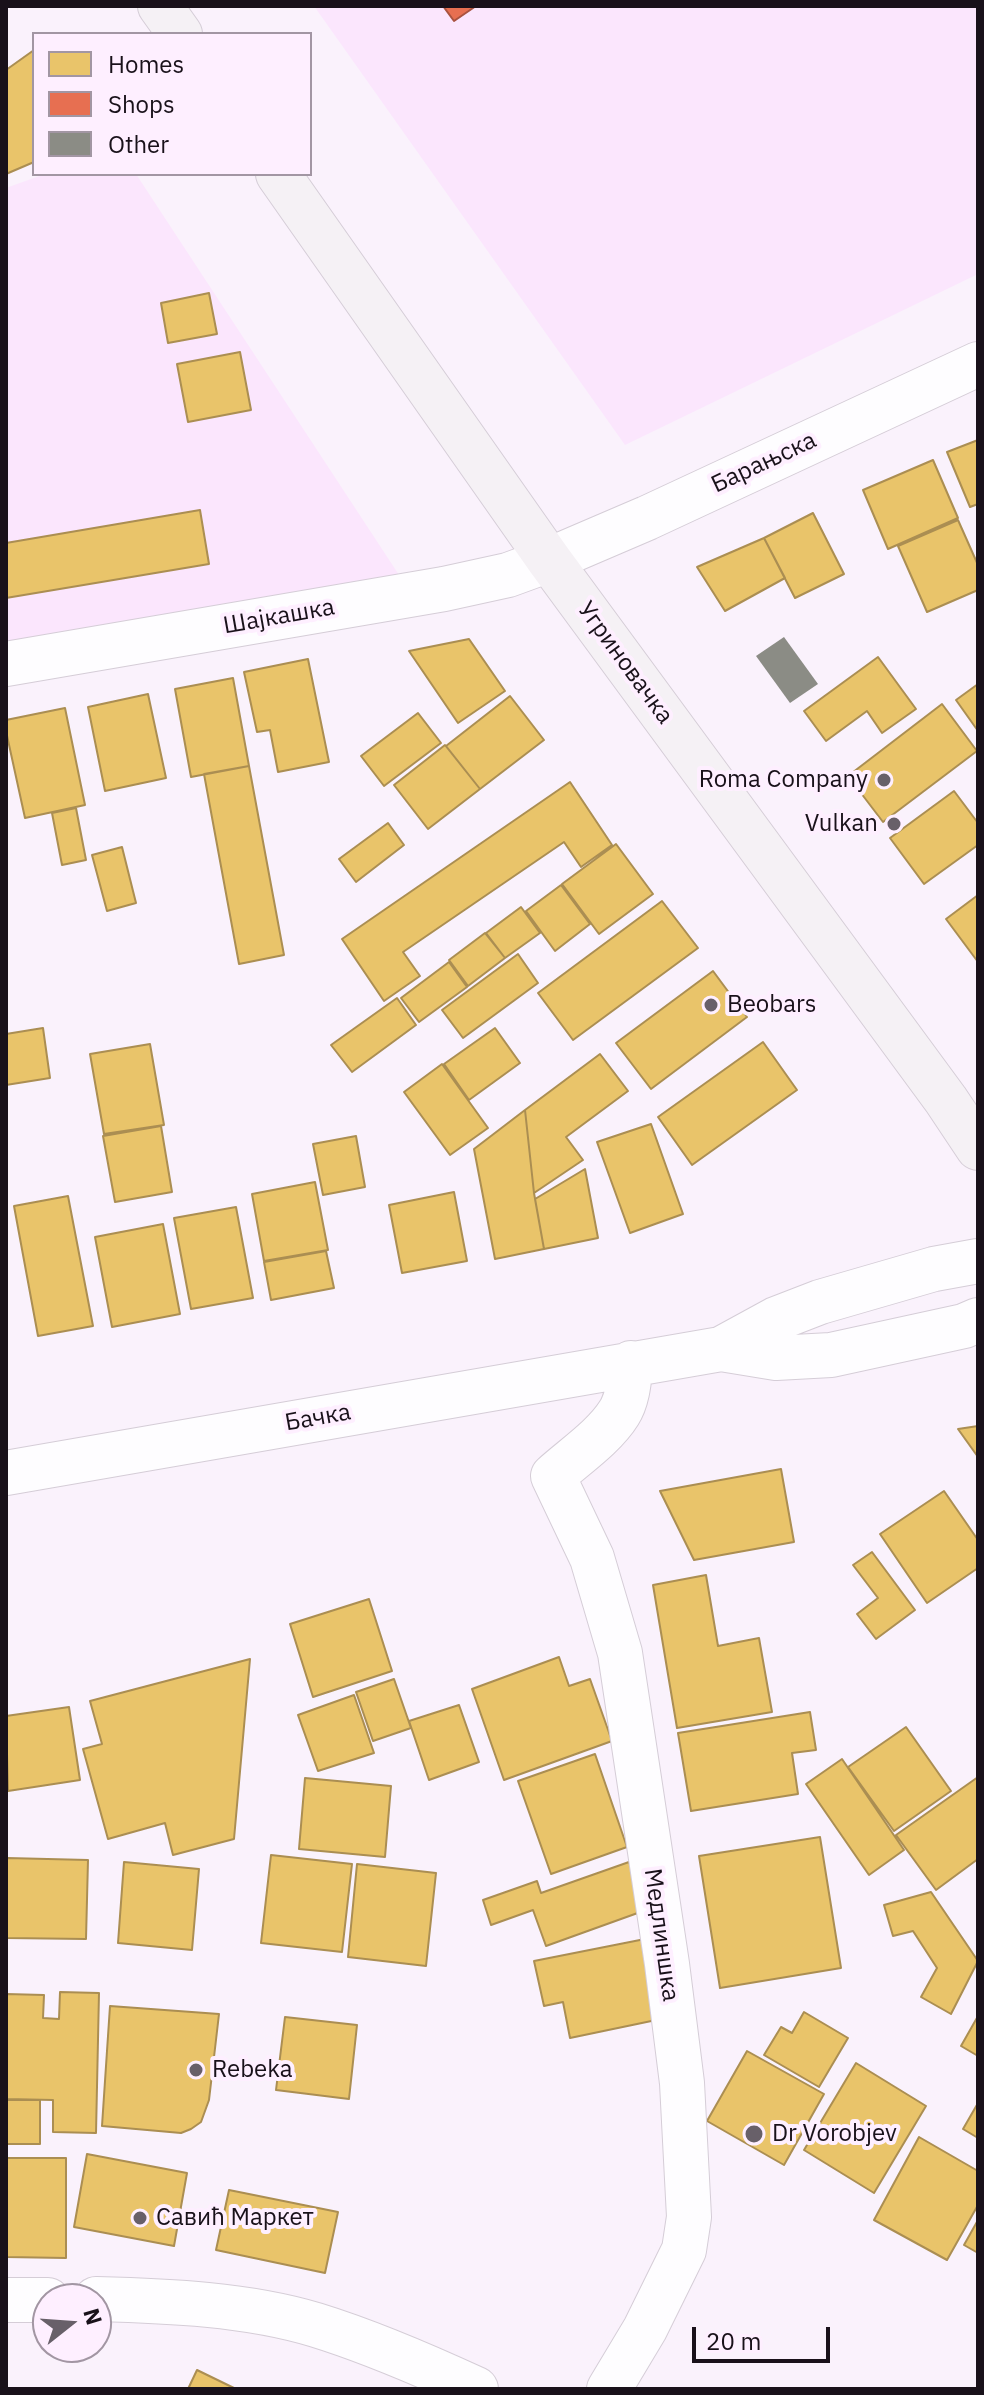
<!DOCTYPE html>
<meta charset="utf-8">
<style>
body{margin:0}
#map{position:relative;width:984px;height:2395px;overflow:hidden;background:#faf2fc;font-family:"IBM Plex Sans",sans-serif}
canvas{display:block}
.frame{position:absolute;inset:0;border:8px solid #19111a;pointer-events:none}
.legend{position:absolute;left:32px;top:32px;width:280px;height:144px;box-sizing:border-box;background:#feefff;border:2px solid #a296a3;margin:0;padding:10px 14px;list-style:none;font-size:24px;color:#19111a}
.legend li{display:flex;align-items:center;gap:16px;height:40px}
.legend b{width:40px;border:2px solid #a296a3}
.north{position:absolute;left:32px;top:2283px;width:80px;height:80px;box-sizing:border-box;background:#feefff;border:2px solid #a296a3;border-radius:50%;rotate:73deg;font-size:22px;font-weight:700;line-height:32px;text-align:center;color:#19111a}
.north::after{content:'';display:block;margin:auto;width:28px;height:36px;background:#686069;clip-path:polygon(50% 0,100% 100%,50% 72%,0 100%)}
.scale{position:absolute;left:692px;top:2327px;width:138px;height:36px;box-sizing:border-box;border:4px solid #19111a;border-top:0;padding-left:10px;font-size:24px;line-height:28px;white-space:nowrap;color:#19111a;-webkit-text-stroke:6px #feefff;paint-order:stroke}
</style>
<div id="map">
<canvas width="984" height="2395"></canvas>
<div class="frame"></div>
<ul class="legend">
<li><b style="height:22px;background:#e9c46a"></b>Homes</li>
<li><b style="height:22px;background:#e76f51"></b>Shops</li>
<li><b style="height:22px;background:#8b8c85"></b>Other</li>
</ul>
<div class="north">N</div>
<div class="scale">20 m</div>
</div>
<script>
const c = document.querySelector('canvas').getContext('2d');
c.lineJoin = 'round';
function paint(path, color) { c.fillStyle = color; c.fill(path, 'evenodd'); }
function stroke(path, color, width, dash) { c.strokeStyle = color; c.lineWidth = width; c.lineCap = dash ? 'butt' : 'round'; c.setLineDash(dash || []); c.stroke(path); }
function label(font, color, halo, rows, align = 'center') {
  c.font = font + ' "IBM Plex Sans",sans-serif'; c.lineWidth = 8; c.setLineDash([]); c.textBaseline = 'middle'; c.strokeStyle = halo; c.fillStyle = color; for (const [text, x, y, turn = 0] of rows) {
    c.save(); c.translate(x, y); c.rotate((+turn || 0) * Math.PI / 180); c.textAlign = isNaN(turn) ? turn : align; if (halo) c.strokeText(text, 0, 0); c.fillText(text, 0, 0); c.restore();
  }
}
paint(new Path2D(`
 M314 6H978V274L625 445Z
 M45 174H136L401 578 6 650V188Z`), '#fbe6fd');
const homes = new Path2D(`
 M34 50V162L6 174V70Z
 M209 293 217 334 168 343 161 303Z
 M240 352 251 410 188 422 177 364Z
 M978 440V504L970 507 947 452Z
 M933 460 958 518 888 549 863 490Z
 M200 510 209 564 6 598V543Z
 M813 513 844 574 795 598 764 538Z
 M958 520 978 565V590L927 612 898 546Z
 M764 538 785 578 725 611 697 567Z
 M469 639 505 691 458 723 409 651Z
 M878 657 916 709 882 733 867 711 826 741 804 711Z
 M308 659 329 762 278 772 270 730 257 732 244 672Z
 M233 678 249 766 191 777 175 689Z
 M978 684V731L956 700Z
 M148 694 166 778 105 791 88 707Z
 M510 696 544 740 480 789 446 746Z
 M942 704 977 751 883 822 848 776Z
 M65 708 85 805 25 818 6 731V720Z
 M418 713 441 743 384 786 361 756Z
 M445 745 480 789 428 829 394 785Z
 M249 766 284 955 239 964 204 774Z
 M570 782 612 845 581 867 564 842 403 952 420 976 384 1001 342 939Z
 M954 791 978 823V845L924 884 890 838Z
 M76 808 86 860 62 865 52 813Z
 M388 823 404 845 356 882 339 859Z
 M616 844 653 894 599 934 562 884Z
 M122 847 136 903 107 911 92 855Z
 M561 885 590 924 555 951 526 911Z
 M978 895V962L946 919Z
 M662 901 698 948 573 1040 538 993Z
 M521 907 540 933 505 958 486 933Z
 M485 933 505 958 468 986 449 960Z
 M518 954 538 983 463 1038 442 1010Z
 M449 962 467 987 419 1022 401 998Z
 M713 971 747 1017 651 1089 616 1043Z
 M397 998 416 1025 352 1072 331 1045Z
 M43 1028 50 1078 6 1085V1034Z
 M495 1028 520 1063 469 1100 444 1064Z
 M763 1042 797 1090 692 1165 658 1117Z
 M150 1044 164 1125 104 1134 90 1054Z
 M600 1054 628 1091 566 1137 583 1160 534 1193 525 1110Z
 M442 1064 488 1128 450 1155 404 1092Z
 M525 1110 534 1193 544 1249 495 1259 474 1149Z
 M651 1124 683 1214 630 1233 597 1142Z
 M161 1126 172 1192 115 1202 103 1136Z
 M356 1136 365 1187 323 1195 313 1144Z
 M585 1169 598 1238 544 1249 535 1199Z
 M315 1182 328 1250 264 1261 252 1194Z
 M454 1192 467 1261 402 1273 389 1205Z
 M68 1196 93 1326 38 1336 14 1206Z
 M236 1207 253 1298 191 1309 174 1218Z
 M163 1224 180 1314 112 1327 95 1237Z
 M326 1251 334 1288 271 1300 264 1262Z
 M978 1426V1457L958 1429Z
 M781 1469 794 1542 694 1560 660 1491Z
 M944 1491 978 1540V1568L927 1603 880 1534Z
 M872 1552 915 1610 876 1639 857 1614 878 1598 853 1565Z
 M706 1575 718 1646 759 1638 772 1712 677 1728 653 1585Z
 M369 1599 392 1671 313 1697 290 1624Z
 M559 1657 569 1686 590 1679 612 1741 504 1780 472 1689Z
 M250 1659 234 1839 173 1855 165 1823 108 1839 83 1749 102 1744 90 1701Z
 M394 1679 411 1728 373 1741 356 1692Z
 M354 1695 374 1753 318 1771 298 1715Z
 M459 1705 479 1762 429 1780 409 1721Z
 M69 1707 80 1780 8 1791 6 1716Z
 M810 1712 816 1750 792 1753 798 1794 691 1811 678 1733Z
 M906 1727 951 1791 894 1831 848 1767Z
 M595 1754 627 1847 551 1874 518 1781Z
 M842 1759 904 1850 869 1875 806 1784Z
 M978 1777V1859L936 1890 896 1835Z
 M305 1778 391 1786 385 1857 299 1849Z
 M820 1837 841 1968 720 1988 699 1856Z
 M271 1855 352 1864 342 1952 261 1943Z
 M7 1858 88 1860 86 1939 6 1938Z
 M124 1862 199 1869 192 1950 118 1943Z
 M629 1862 646 1910 546 1946 533 1910 491 1925 483 1900 537 1881 541 1893Z
 M357 1864 436 1873 426 1966 348 1957Z
 M931 1892 978 1961 951 2014 921 1997 937 1968 913 1931 893 1936 884 1905Z
 M645 1939 661 2019 570 2038 563 2002 544 2006 534 1961Z
 M60 1992 99 1993 96 2133 53 2132V2100L6 2099V1994L44 1995 43 2018 59 2019Z
 M110 2006 219 2014 209 2100 201 2122 191 2129 181 2133 102 2126Z
 M804 2012 848 2038 819 2087 764 2055 781 2027 792 2033Z
 M978 2016V2056L961 2046Z
 M285 2017 357 2025 349 2099 276 2090Z
 M747 2051 824 2094 784 2165 707 2121Z
 M856 2063 926 2106 874 2193 804 2150Z
 M6 2100H40V2144H6Z
 M978 2103V2138L963 2129Z
 M919 2137 978 2171V2205L947 2260 874 2220Z
 M87 2154 187 2173 174 2246 74 2227Z
 M6 2158H66V2258L6 2257Z
 M229 2190 338 2212 325 2273 216 2250Z
 M978 2220V2253L964 2245Z
 M197 2370 236 2389H188Z`);
paint(homes, '#e9c46a');
stroke(homes, '#ab8e52', 2);
const shops = new Path2D(`
 M443 6H476L454 21Z`);
paint(shops, '#e76f51');
stroke(shops, '#a95340', 2);
paint(new Path2D(`
 M784 637 818 684 790 703 756 656Z`), '#8b8c85');
const minor = new Path2D(`
 M6 664 444 589 508 575 549 560 647 518 978 364
 M721 1349 776 1319 820 1302 934 1269 978 1261
 M6 1473 721 1349 776 1358 831 1355 964 1326 978 1320
 M96 2299C168 2301 247 2304 316 2325 371 2342 424 2365 476 2389
 M6 2300H48
 M609 2389 645 2329 684 2250 689 2217 682 2083 667 1964 620 1653 592 1558 553 1476C574 1457 604 1437 619 1413 628 1399 629 1380 631 1363`);
const secondary = new Path2D(`
 M160 6 180 34
 M278 174 549 560 946 1100 978 1148`);
stroke(minor, '#d5cdd7', 46);
stroke(secondary, '#d5cdd7', 46);
stroke(minor, '#fefdff', 44);
stroke(secondary, '#f5f1f5', 44);
for (const [x, y, r, color] of [
 [884,780,8,"#686069"],
 [894,824,8,"#686069"],
 [711,1005,8,"#686069"],
 [196,2070,8,"#686069"],
 [754,2134,10,"#686069"],
 [140,2218,8,"#686069"]
]) { const dot = new Path2D(); dot.arc(x, y, r, 0, 2 * Math.PI); c.fillStyle = color; c.fill(dot); stroke(dot, '#feefff', 3); }
label('24px', '#19111a', '#feefff', [
 ["Барањска",764,463,-25],
 ["Шајкашка",279,617,-10],
 ["Угриновачка",625,663,54],
 ["Бачка",318,1418,-10],
 ["Медлиншка",661,1935,82]
]);
label('24px', '#19111a', '#feefff', [
 ["Roma Company",868,780,"right"],
 ["Vulkan",878,824,"right"],
 ["Beobars",727,1005],
 ["Rebeka",212,2070],
 ["Dr Vorobjev",772,2134],
 ["Савић Маркет",156,2218]
], 'left');
</script>
